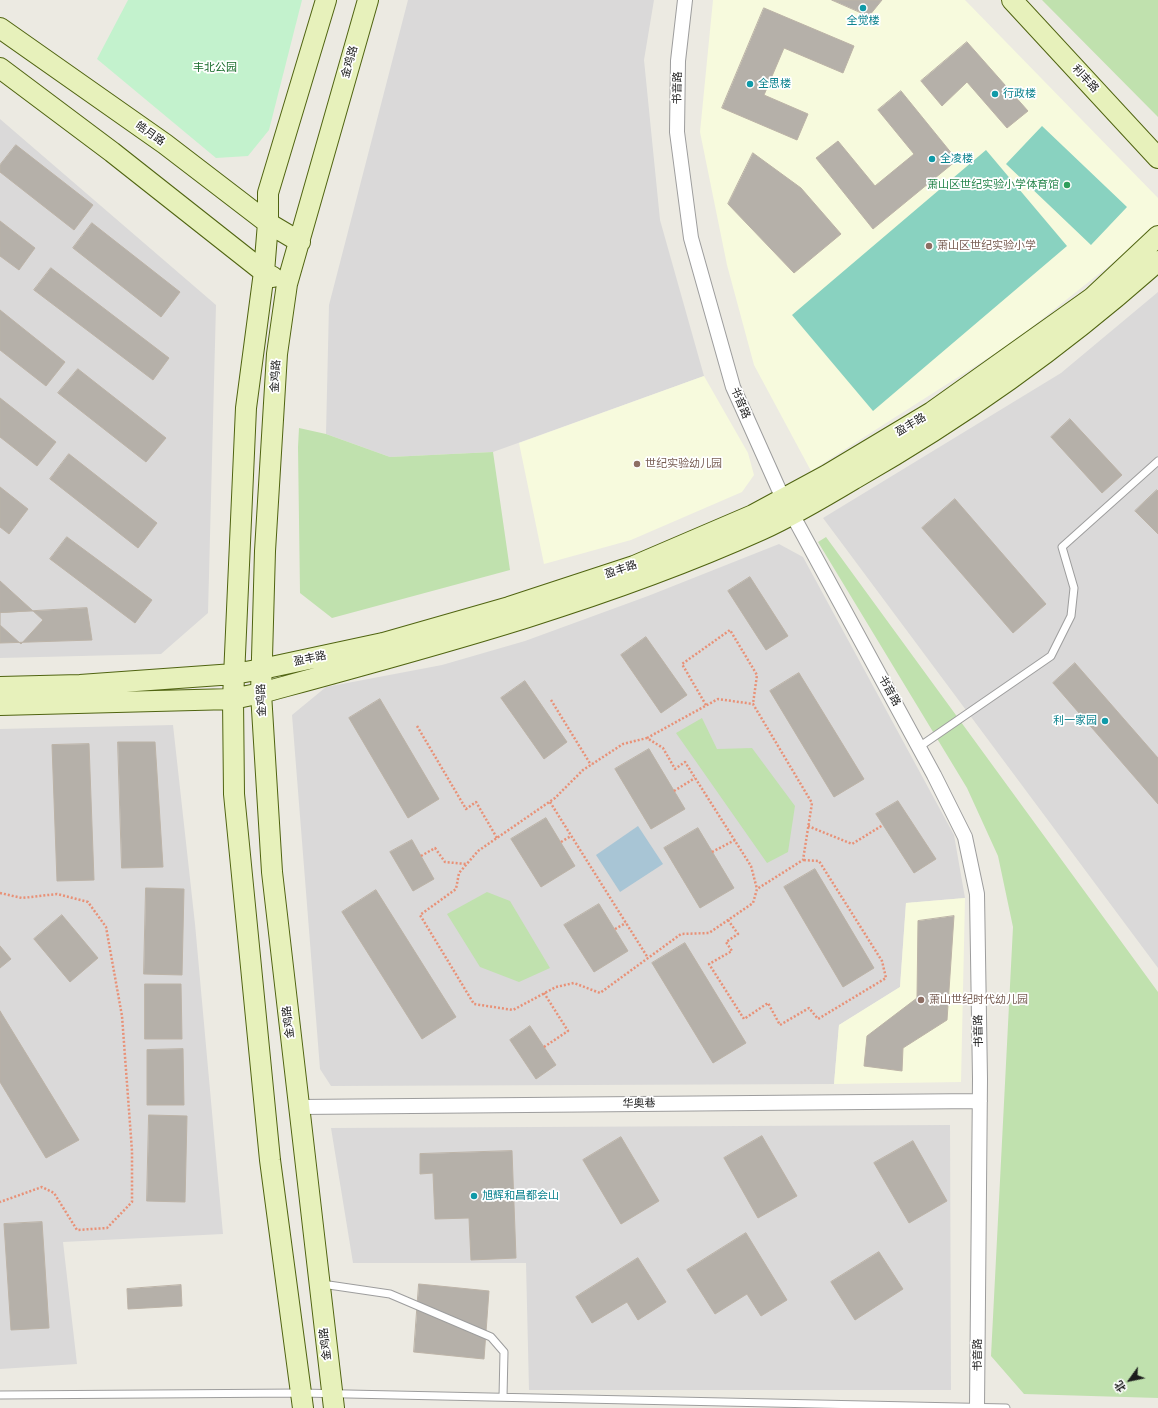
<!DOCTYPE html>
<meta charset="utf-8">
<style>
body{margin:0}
#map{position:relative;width:1158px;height:1408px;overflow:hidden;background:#eceae2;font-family:"DM Sans","Noto Sans SC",sans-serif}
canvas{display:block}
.north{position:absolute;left:1110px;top:1360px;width:40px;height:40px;-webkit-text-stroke:3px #fff;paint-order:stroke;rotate:237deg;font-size:11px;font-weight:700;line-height:16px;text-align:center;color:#1c1c1c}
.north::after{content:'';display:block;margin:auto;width:14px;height:18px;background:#1c1c1c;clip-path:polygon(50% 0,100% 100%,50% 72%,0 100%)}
</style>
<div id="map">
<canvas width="1158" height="1408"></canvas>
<div class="north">北</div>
</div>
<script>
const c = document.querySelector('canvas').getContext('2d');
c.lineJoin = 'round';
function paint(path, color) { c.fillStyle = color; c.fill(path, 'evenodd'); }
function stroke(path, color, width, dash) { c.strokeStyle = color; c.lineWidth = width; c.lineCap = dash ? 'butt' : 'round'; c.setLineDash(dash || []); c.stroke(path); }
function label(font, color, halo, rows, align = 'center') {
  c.font = font + ' "DM Sans","Noto Sans SC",sans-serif'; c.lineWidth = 3.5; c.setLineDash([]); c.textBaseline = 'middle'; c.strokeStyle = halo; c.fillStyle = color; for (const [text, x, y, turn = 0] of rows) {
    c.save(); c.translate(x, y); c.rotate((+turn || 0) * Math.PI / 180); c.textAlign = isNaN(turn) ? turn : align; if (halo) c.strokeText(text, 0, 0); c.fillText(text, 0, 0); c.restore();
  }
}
paint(new Path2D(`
 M408 0H654L644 60 660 220 704 376 493 452 390 457 326 434 329 305Z
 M0 119 216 305 208 613 161 654 0 658Z
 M1158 292V968L823 518 1061 373Z
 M779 544 803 557 954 835 965 898 906 903 900 987 839 1025 834 1084 331 1086 320 1069 292 715 326 687 442 665 525 641 648 596Z
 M173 725 195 924 223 1234 63 1242 77 1364 0 1369V729Z
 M950 1125 951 1390H529L526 1263H353L331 1128Z`), '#dad9d9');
paint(new Path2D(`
 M713 0H965L1158 198V227L1013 342 811 471 754 365 727 265 700 132Z
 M704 376 748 453 754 475 742 492 631 540 544 564 519 443Z
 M965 898 961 1082 834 1084 839 1025 900 987 906 903Z`), '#f7fadd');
paint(new Path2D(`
 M1042 0H1158V117Z
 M299 428 326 434 390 457 493 452 510 570 332 618 300 593 298 447Z
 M826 537 1158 992V1398L1024 1394 991 1356 1013 927 998 856 967 788 818 542Z
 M702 718 717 749 752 748 795 806 788 852 767 863 676 733Z
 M487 892 510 901 550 968 519 982 480 967 447 914Z`), '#c0e1ae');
paint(new Path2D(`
 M128 0H302L269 130 248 156 216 158 97 59Z`), '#c3f2cd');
paint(new Path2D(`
 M1042 126 1127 207 1091 245 1006 164Z
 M986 150 1067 246 873 411 792 315Z`), '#89d2c0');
paint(new Path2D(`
 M638 826 663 864 620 892 596 855Z`), '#a8c5d5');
const building = new Path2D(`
 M832 0H882L869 16Z
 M764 8 854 46 843 73 784 48 764 95 808 114 797 140 722 108Z
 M967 42 1028 111 1007 128 967 82 942 106 921 81Z
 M901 91 957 160 873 229 816 158 838 141 875 186 914 154 878 110Z
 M16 145 93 205 74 230 0 172V165Z
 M753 153 801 188 841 234 794 273 728 204Z
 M0 221 35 248 19 270 0 256Z
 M92 223 180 292 161 317 73 248Z
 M51 268 169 358 153 380 34 290Z
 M0 310 65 362 46 386 0 350Z
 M78 369 166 438 146 462 58 393Z
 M0 398 56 442 37 466 0 437Z
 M1070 419 1122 475 1102 493 1051 437Z
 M69 454 157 523 138 548 50 479Z
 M0 487 28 509 9 534 0 527Z
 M1157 490 1158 491V534L1135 511Z
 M955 499 1046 604 1013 633 922 528Z
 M67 537 152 600 135 623 50 559Z
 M750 577 788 636 766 650 728 591Z
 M0 581 43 620 21 644 0 625Z
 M87 608 92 640 0 643V613Z
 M646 637 687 695 661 713 621 655Z
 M1075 663 1158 758V804L1053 683Z
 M799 673 864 779 834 797 770 691Z
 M525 681 567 742 544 759 501 698Z
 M380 699 439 799 408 818 349 718Z
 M118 742H155L163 867 122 868Z
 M89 744 94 880 57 881 52 745Z
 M649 749 685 809 651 829 615 769Z
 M898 801 936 859 914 873 876 814Z
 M546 818 575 866 541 887 511 839Z
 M698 828 734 888 700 908 664 848Z
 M412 840 434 879 413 891 390 852Z
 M815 869 874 968 843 987 784 887Z
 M146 888 184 889 182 975 144 974Z
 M376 890 456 1017 422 1039 342 912Z
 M599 904 628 951 594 972 564 925Z
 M62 915 98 958 70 982 34 939Z
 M954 916 947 1020 903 1048 902 1071 864 1066 867 1036 917 998 918 921Z
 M685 943 746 1043 713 1063 652 963Z
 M0 946 11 959 0 968Z
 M145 984H181L182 1039H145Z
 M0 1011 79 1140 46 1158 0 1082Z
 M530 1026 556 1065 536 1079 510 1040Z
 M183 1049 184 1105H147V1050Z
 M149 1115 187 1116 185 1202 147 1201Z
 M762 1136 797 1196 758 1218 724 1158Z
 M621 1137 659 1201 621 1224 583 1160Z
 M913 1141 947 1201 909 1223 874 1163Z
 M512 1151 516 1258 471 1260 469 1218 435 1219 433 1173 420 1174V1154Z
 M42 1222 49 1328 11 1330 4 1224Z
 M746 1233 787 1300 761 1316 747 1294 715 1314 687 1270Z
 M879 1252 903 1289 855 1320 831 1282Z
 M638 1258 666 1302 638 1320 627 1302 592 1323 576 1297Z
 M419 1284 489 1291 484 1359 414 1352Z
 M181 1285 182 1306 128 1309 127 1289Z`);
paint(building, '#b5b0a9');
stroke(building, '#bcb3a7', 1);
const lane = new Path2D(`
 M919 747 1051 656 1071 616 1074 588 1062 547 1158 461
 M322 1284 390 1294 491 1337 504 1352 503 1397
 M0 1395 301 1393 1006 1408`);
const street = new Path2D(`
 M685 0 678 61 677 132 691 238 733 387 780 492 934 775 965 837 977 894 980 1079 977 1407
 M299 1107 980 1101`);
const secondary = new Path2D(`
 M1012 0 1158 158
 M0 28 165 144 268 223 300 242
 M0 68 112 152 264 272 273 277
 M0 687 80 685 234 674 262 669 383 643 509 607 634 566 753 515 827 475 932 412 1092 298 1158 236
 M0 705 233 699 261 693C430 647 601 602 761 530 794 515 824 497 854 479 963 417 1065 344 1158 261
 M303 1408 270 1160 234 794 233 699 246 408 264 272 268 223V193L326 0
 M334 1408 272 872 261 693 265 551 277 354 287 284 368 0`);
stroke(lane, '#9d9d9d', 9);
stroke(street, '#9d9d9d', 16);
stroke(secondary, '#506411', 22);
stroke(new Path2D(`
 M551 700 591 765
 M706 705 682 664 730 630 757 675 753 704
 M417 726 466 809 476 802 497 838
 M647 738 718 699 753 704 812 803 803 860 757 889 753 903 709 933 681 934 600 993 574 983 556 987 513 1010 474 1004 420 915 456 889 459 873 478 851 555 798 583 770 623 744 647 738 663 748 675 769 685 762 751 866 757 889
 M674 791 695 778
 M550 802 648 958
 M808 826 852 844 883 825
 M561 842 571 836
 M712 852 735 840
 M421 856 435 848 445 862 466 864
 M0 893 22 898 57 894 88 902 106 927 122 1016 132 1151V1202L107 1228 77 1230 54 1193 42 1187 0 1202
 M728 920 738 934 726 942 732 951 709 964 744 1019 768 1003 780 1025 809 1008 818 1019 886 978 882 961 819 861 803 860
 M615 929 626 923
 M544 1047 568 1031 544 993`), '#e89177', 2.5, [2, 2]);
stroke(lane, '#fff', 7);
stroke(street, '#fff', 14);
stroke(secondary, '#e7f1bb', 20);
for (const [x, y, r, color] of [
 [863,8,4,"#0f9aa8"],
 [750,84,4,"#0f9aa8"],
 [995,94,4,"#0f9aa8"],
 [932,159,4,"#0f9aa8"],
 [1067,185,4,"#2e9e5b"],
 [929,246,4,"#8d6e63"],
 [637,464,4,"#8d6e63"],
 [1105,721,4,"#0f9aa8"],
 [921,1000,4,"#8d6e63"],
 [474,1196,4,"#0f9aa8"]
]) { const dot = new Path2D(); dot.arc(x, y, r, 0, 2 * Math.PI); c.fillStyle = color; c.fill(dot); stroke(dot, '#fff', 1.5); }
label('11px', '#0d838f', '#fff', [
 ["全觉楼",863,21,"center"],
 ["全思楼",758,84],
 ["行政楼",1003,94],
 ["全凌楼",940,159],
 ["利一家园",1097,721,"right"],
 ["旭辉和昌都会山",482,1196]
], 'left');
label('11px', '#1c1c1c', '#fff', [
 ["金鸡路",350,62,-74],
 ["利丰路",1085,79,47],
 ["书音路",678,88,-89],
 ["皓月路",150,134,35],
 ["金鸡路",276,376,-87],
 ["书音路",740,403,67],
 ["盈丰路",911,425,-31],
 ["盈丰路",621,570,-19],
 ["盈丰路",310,659,-12],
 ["书音路",889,691,61],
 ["金鸡路",262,700,-92],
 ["金鸡路",289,1022,-97],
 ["书音路",979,1031,-91],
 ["华奥巷",639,1104,-1],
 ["金鸡路",326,1344,-97],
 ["书音路",978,1355,-90]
]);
label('11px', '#186b2a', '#fff', [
 ["丰北公园",215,68]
]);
label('11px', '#27864d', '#fff', [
 ["萧山区世纪实验小学体育馆",1059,185]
], 'right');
label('11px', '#785e54', '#fff', [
 ["萧山区世纪实验小学",937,246],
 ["世纪实验幼儿园",645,464],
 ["萧山世纪时代幼儿园",929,1000]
], 'left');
</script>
